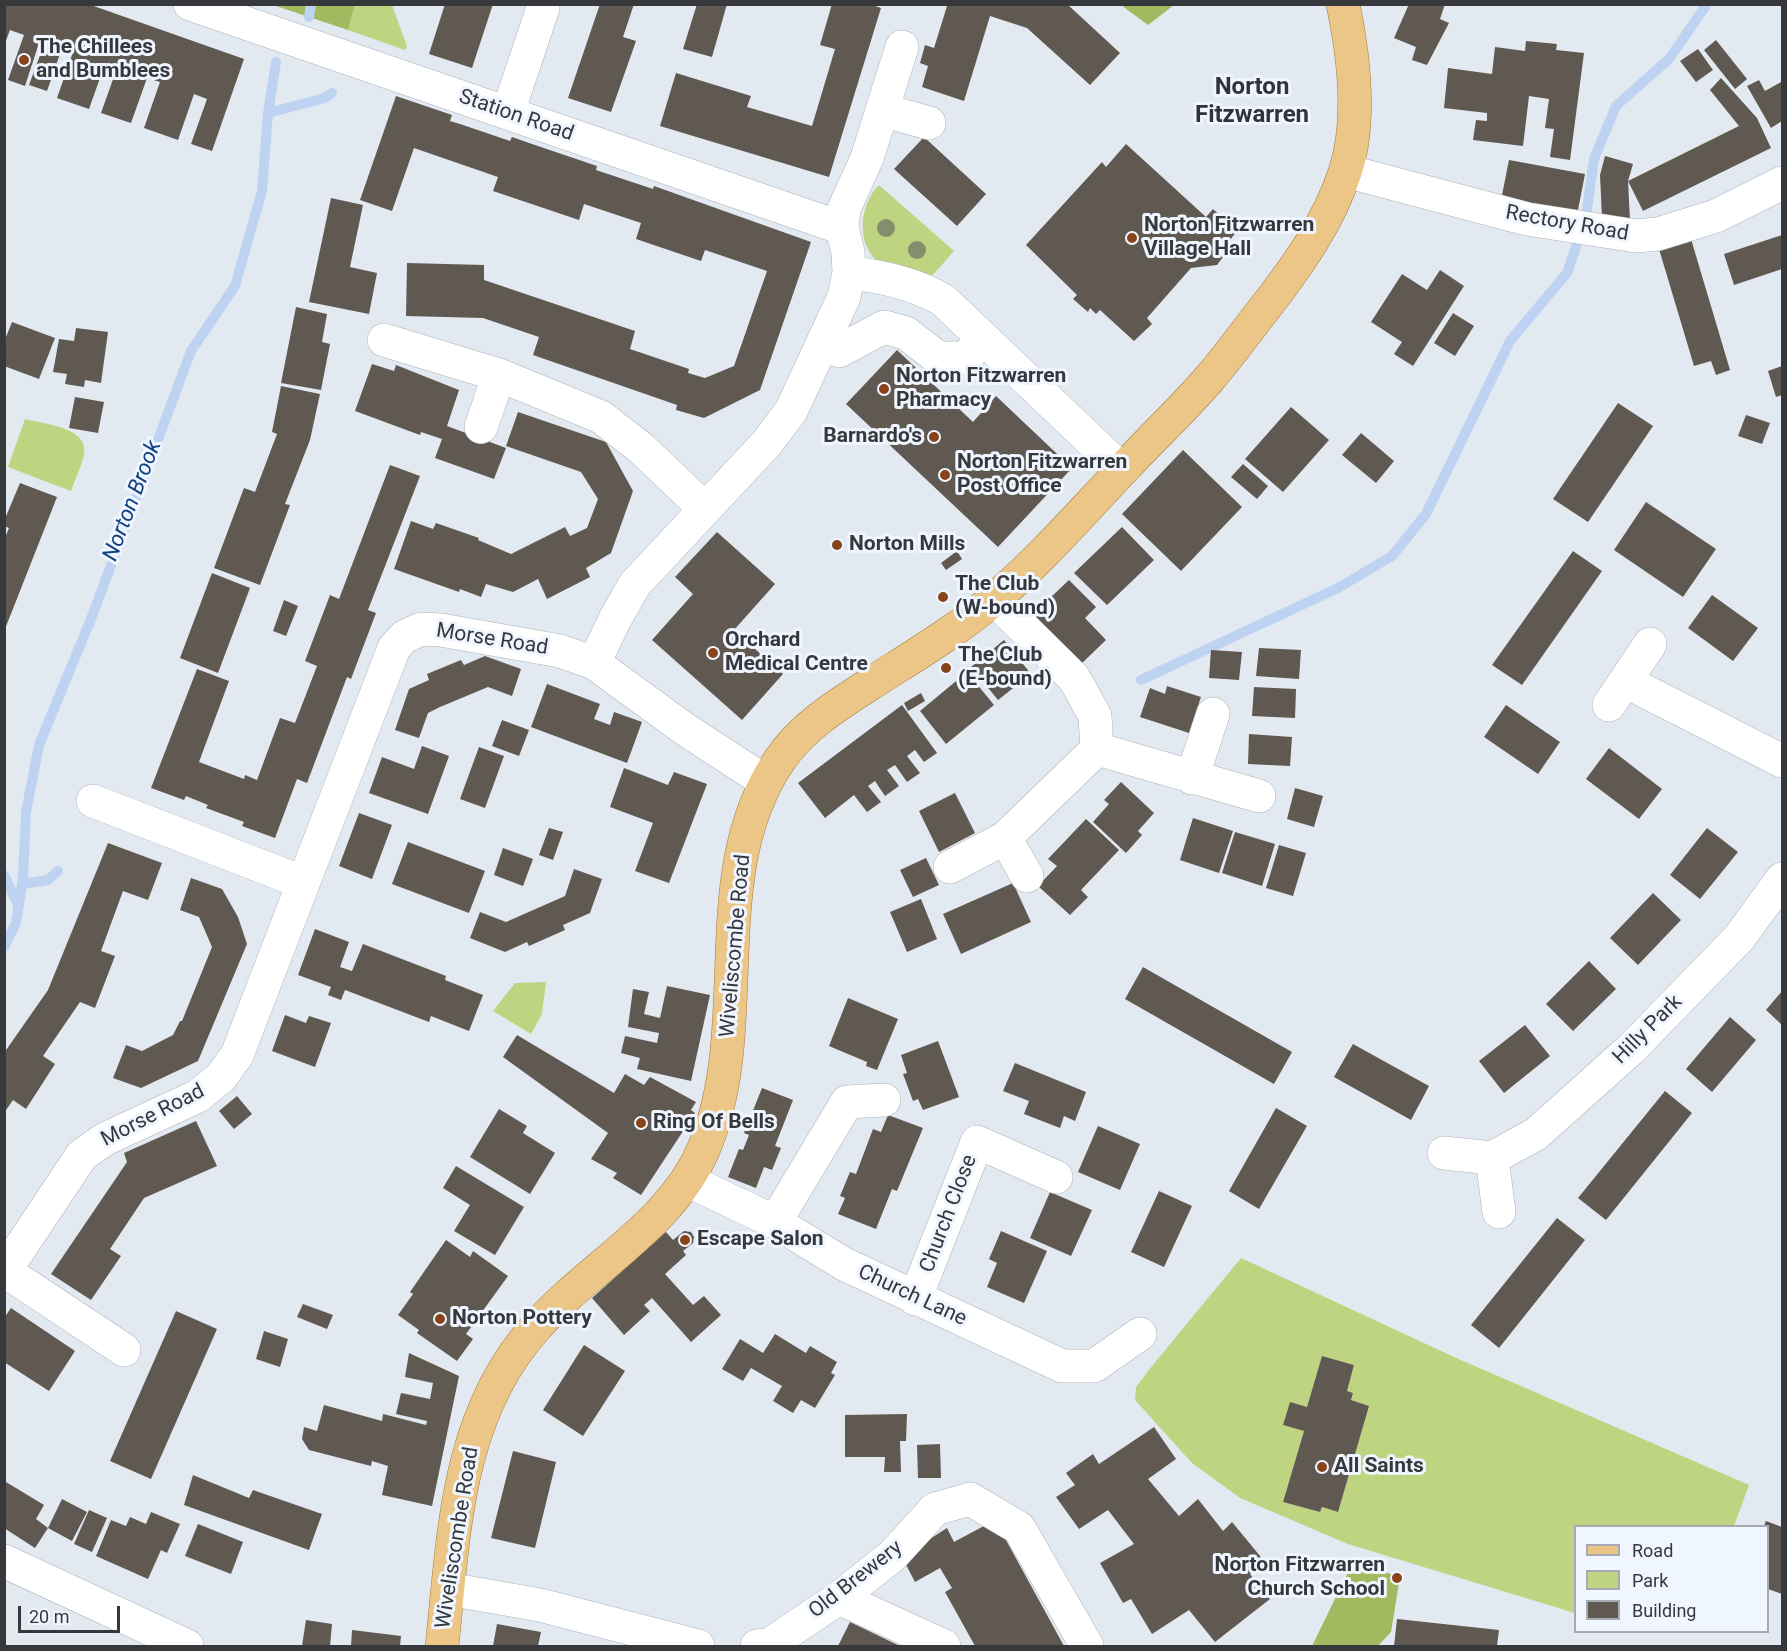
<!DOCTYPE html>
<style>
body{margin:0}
#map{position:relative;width:1787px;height:1651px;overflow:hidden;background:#e3e9f1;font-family:Roboto,sans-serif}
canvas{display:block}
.frame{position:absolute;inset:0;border:6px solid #36383c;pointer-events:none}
.legend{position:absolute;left:1574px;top:1525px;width:195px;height:108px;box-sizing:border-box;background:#f0f6ff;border:2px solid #a6aab1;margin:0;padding:8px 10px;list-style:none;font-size:18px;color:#36383c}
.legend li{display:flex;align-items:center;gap:12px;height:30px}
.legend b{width:30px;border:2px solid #a6aab1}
.scale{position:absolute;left:18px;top:1606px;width:102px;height:27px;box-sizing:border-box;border:3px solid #36383c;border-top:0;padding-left:8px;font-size:18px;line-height:21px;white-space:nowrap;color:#36383c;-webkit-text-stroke:4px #f0f6ff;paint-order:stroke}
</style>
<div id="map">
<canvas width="1787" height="1651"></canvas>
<div class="frame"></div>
<ul class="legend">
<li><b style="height:8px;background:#ebc687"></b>Road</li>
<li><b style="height:16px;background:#bed480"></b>Park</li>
<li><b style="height:16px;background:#5f5952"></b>Building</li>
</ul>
<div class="scale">20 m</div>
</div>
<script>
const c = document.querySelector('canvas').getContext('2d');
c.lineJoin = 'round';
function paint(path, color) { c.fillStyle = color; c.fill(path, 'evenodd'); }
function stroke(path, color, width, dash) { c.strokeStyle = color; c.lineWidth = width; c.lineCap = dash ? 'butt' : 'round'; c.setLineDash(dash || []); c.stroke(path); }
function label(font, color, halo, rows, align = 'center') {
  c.font = font + ' Roboto,sans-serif'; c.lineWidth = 6; c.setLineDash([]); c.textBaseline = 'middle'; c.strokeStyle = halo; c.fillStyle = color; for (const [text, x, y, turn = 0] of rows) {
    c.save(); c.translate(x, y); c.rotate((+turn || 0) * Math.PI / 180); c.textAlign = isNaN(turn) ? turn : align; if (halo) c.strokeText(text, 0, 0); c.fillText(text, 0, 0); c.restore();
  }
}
paint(new Path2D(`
 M355 5H392L407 46 405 50 348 30Z
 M879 185 954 251 933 275C918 276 891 273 878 262 856 243 859 205 879 185Z
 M25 419C43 424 90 427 84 455 81 467 75 480 71 491L8 467Z
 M546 982 542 1014 531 1034 493 1011 515 983Z
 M1241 1258 1454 1357 1749 1485 1734 1526H1576L1575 1613 1348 1544 1240 1498 1192 1463 1135 1400 1136 1387 1152 1366ZM1322 1356 1354 1365 1347 1391 1353 1393 1351 1400 1368 1406 1338 1512 1322 1507 1320 1512 1283 1502 1304 1431 1283 1425 1290 1403 1307 1407Z`), '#bed480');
paint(new Path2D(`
 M273 5H355L348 30Z
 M1121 5H1174L1148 25Z
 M1353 1562 1400 1577 1391 1632 1378 1646H1312Z`), '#a3b960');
stroke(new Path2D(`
 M309 17 311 4
 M268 113 325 98 332 93
 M1586 216 1594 159 1616 106 1669 59 1707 4
 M1141 680 1338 588 1392 556 1426 514 1510 341 1567 273 1577 244
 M4 875 18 905
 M22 884 48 880 58 871
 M4 947 16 923 23 878 26 812 39 745 91 619 191 351 235 286 262 191 268 113 276 62`), '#bed3f1', 10);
paint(new Path2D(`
 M4 4H88L244 59 212 151 191 144 207 99 194 94 178 140 144 128 160 82 147 78 131 123 101 113 117 68 105 64 89 109 57 98 72 55 61 51 47 91 29 85 45 42 40 40 25 86 8 80 24 35 10 30 4 46Z
 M445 4H493L472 68 429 54Z
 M600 4H634L623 37 636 41 611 112 568 98Z
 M697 4H727L712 57 683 49Z
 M832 4H869L881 8 829 177 660 126 676 73 751 96 747 107 812 126 835 49 820 45Z
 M943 4H1067L1120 53 1090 85 1027 28 990 16 964 101 922 87 928 66 920 63 925 45 934 48 947 6Z
 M1409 4H1445L1440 19 1449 23 1427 65 1412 60 1416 47 1394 38Z
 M1716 40 1747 79 1735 89 1704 50Z
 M1526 41 1557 44 1556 50 1584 53 1570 160 1550 157 1554 129 1545 128 1549 99 1529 96 1523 146 1473 140 1476 120 1487 121V113L1444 108 1448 68 1492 74 1495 47 1525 51Z
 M1698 49 1713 70 1696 82 1680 61Z
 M1721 78 1757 118 1771 148 1643 211 1628 181 1739 126 1710 90Z
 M1759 80 1765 91 1781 82 1782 85V121L1771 128 1747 86Z
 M396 96 452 115 450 121 460 124 510 141 512 137 532 144 597 166 596 170 653 189 654 186 811 242 760 390 704 418 676 410 677 405 533 355 539 337 483 318 406 316 407 263 484 265V280L635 331 630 349 689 369 688 373 705 378 734 366 767 271 705 250 701 261 636 239 641 223 584 204 579 220 493 191 498 177 414 148 392 211 360 200Z
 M924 137 986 194 957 226 894 169Z
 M1126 144 1206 217 1213 209 1237 231 1226 245 1230 248 1217 265 1191 268 1147 318 1152 324 1134 341 1100 310 1096 314 1090 308 1088 312 1073 299 1077 295 1026 245 1102 162 1106 167Z
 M1605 156 1633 164 1628 181 1630 220 1602 218 1600 175Z
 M1509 160 1585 174 1577 215 1501 200Z
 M331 198 363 205 350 267 377 273 369 314 309 302Z
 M1782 235V269L1734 285 1724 254Z
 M1691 239 1730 370 1716 375 1711 361 1694 366 1659 249Z
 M1440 270 1464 286 1413 366 1394 354 1402 342 1371 322 1402 274 1427 290Z
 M296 307 327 314 322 342 330 344 321 390 281 383Z
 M1453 313 1474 326 1455 356 1434 343Z
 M12 322 55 338 39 379 4 366V342Z
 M76 328 108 332 101 383 85 380 84 387 65 384 67 374 53 372 59 339 74 341Z
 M897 350 973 422 996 396 1072 468 998 547 846 404Z
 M372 364 394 371 396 365 459 390 447 426 506 448 494 479 435 458 442 439 421 432 420 435 355 411Z
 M1782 366V395L1776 397 1768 371Z
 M281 386 320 394 310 440 285 504 290 505 260 585 214 568 244 488 255 492 277 434 272 432Z
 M75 397 104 402 98 433 69 428Z
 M1618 403 1653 426 1588 522 1553 499Z
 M1291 407 1329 440 1283 492 1245 459Z
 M518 412 606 442 633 491 611 553 586 568 590 577 547 599 538 579 513 592 486 584 481 597 460 589 459 592 394 569 411 521 433 529 436 523 479 538 478 540 511 554 565 527 570 536 587 528 598 499 581 472 506 446Z
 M1746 415 1770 423 1762 444 1738 436Z
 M1361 433 1394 461 1376 483 1342 455Z
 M1183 450 1242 507 1181 571 1122 514Z
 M1243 464 1268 486 1257 499 1231 477Z
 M390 465 420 476 368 610 376 613 351 679 347 677 307 783 297 779 275 838 242 826 244 822 206 808 208 805 186 796 184 800 151 788 197 669 229 681 199 762 244 779 245 775 257 780 280 718 295 723 317 666 305 661 330 595 339 599Z
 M20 483 57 497 5 629 4 540 9 528 4 526V521Z
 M1646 502 1716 549 1683 597 1614 550Z
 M1122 527 1154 560 1107 605 1074 573Z
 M717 532 775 584 734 630 783 674 742 720 652 640 693 594 675 577Z
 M957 551 962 559 946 570 941 563Z
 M1573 551 1602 571 1522 685 1492 665Z
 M212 573 250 588 218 673 180 658Z
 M1069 580 1096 607 1085 618 1106 640 1080 665 1032 615Z
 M1712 595 1758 628 1733 661 1688 628Z
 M284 600 298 606 286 636 273 631Z
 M1004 640 1031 674 998 700 971 667Z
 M1259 648 1301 650 1299 679 1256 676Z
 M1211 650 1242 652 1239 680 1209 678Z
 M485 656 521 669 512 696 488 687 440 707 428 713 419 738 395 730 409 689 429 680 427 674 461 660 464 665Z
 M967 672 994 705 946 744 920 711Z
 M547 684 600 704 594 719 610 725 614 712 642 722 627 763 531 727Z
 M1167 686 1201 697 1189 733 1140 717 1150 688 1165 694Z
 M1254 687 1296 689 1295 718 1252 716Z
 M921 693 925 701 908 711 904 703Z
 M902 705 937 753 924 762 915 750 907 756 920 773 907 782 895 765 887 770 899 786 885 796 875 781 868 786 881 802 867 812 854 795 825 818 798 783Z
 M1506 705 1560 742 1538 774 1484 737Z
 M502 720 529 730 519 756 492 746Z
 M1249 734 1292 737 1290 766 1248 764Z
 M422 746 449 756 428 814 369 793 382 757 414 769Z
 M479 747 504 756 485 808 460 799Z
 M1609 748 1662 789 1639 819 1586 779Z
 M624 768 668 785 674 772 707 784 669 883 635 871 653 823 610 807Z
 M1121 782 1154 813 1138 831 1142 835 1126 853 1093 822 1109 804 1104 800Z
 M1295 788 1323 796 1314 827 1287 819Z
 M955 793 975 833 939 852 919 811Z
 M359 813 392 825 372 879 339 866Z
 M1193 818 1233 831 1219 873 1180 860Z
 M1086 819 1119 850 1081 890 1088 897 1070 915 1038 886 1057 866 1048 859Z
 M549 828 563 832 553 860 539 855Z
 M1707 828 1738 852 1700 899 1670 875Z
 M1235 832 1275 844 1262 886 1222 873Z
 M408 842 485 871 469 913 392 884Z
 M108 843 162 863 148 900 123 891 101 951 115 956 95 1008 80 1002 43 1056 55 1064 26 1109 13 1100 4 1113V1053L48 990Z
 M1279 845 1306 853 1293 896 1266 888Z
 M503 848 533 859 523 886 494 875Z
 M926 858 939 885 913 897 900 870Z
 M574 869 602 879 590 913 563 925 565 930 529 946 527 942 505 952 470 938 480 912 506 922 565 896Z
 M191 878 222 889 238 917 247 944 198 1061 141 1088 113 1078 126 1045 142 1051 173 1035 180 1021H182L212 947 199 917 180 910Z
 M1013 883 1031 922 961 954 943 914Z
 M1653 893 1681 920 1638 965 1610 938Z
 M921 899 937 939 907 952 890 912Z
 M315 929 349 942 340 967 352 971 363 944 446 976 445 980 483 995 469 1031 431 1016 429 1022 345 990 341 1000 328 995 331 987 298 975Z
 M1589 961 1616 989 1573 1031 1546 1004Z
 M1143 967 1292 1052 1274 1084 1125 999Z
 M667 986 710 995 691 1081 637 1069 640 1058 621 1053 625 1036 657 1043 659 1033 628 1027 633 989 649 992 644 1014 660 1018Z
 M1782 991V1025L1766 1010Z
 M848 998 898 1019 877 1070 866 1066 867 1062 829 1046Z
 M285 1015 306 1023 309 1016 331 1023 315 1067 272 1051Z
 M1730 1017 1756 1040 1712 1092 1686 1069Z
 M1525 1025 1550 1056 1504 1093 1479 1061Z
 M517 1035 614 1093 625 1074 644 1085 650 1077 696 1102 691 1110 695 1113 641 1195 613 1178 617 1173 591 1159 608 1133 503 1057Z
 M938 1041 959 1097 923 1110 918 1099 913 1101 903 1074 907 1073 901 1055Z
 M1353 1044 1429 1086 1411 1120 1334 1077Z
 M1015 1063 1086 1092 1075 1121 1064 1116 1060 1128 1024 1114 1029 1101 1003 1091Z
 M762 1088 793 1100 775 1146 781 1148 772 1170 764 1167 756 1188 728 1177 739 1149 743 1150 749 1135 744 1133Z
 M1665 1091 1692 1113 1606 1220 1578 1198Z
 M237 1096 252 1114 234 1129 219 1111Z
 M1276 1108 1307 1126 1259 1209 1229 1191Z
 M499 1109 527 1126 523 1133 555 1153 530 1194 470 1157Z
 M888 1115 923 1128 897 1191 892 1189 876 1229 838 1214 845 1198 840 1196 850 1172 856 1174 873 1129 881 1132Z
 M196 1121 217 1166 144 1198 110 1249 121 1256 91 1300 51 1274 127 1162 124 1153Z
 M1098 1126 1140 1144 1120 1190 1078 1172Z
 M456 1166 524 1207 495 1255 454 1231 470 1205 443 1188Z
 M1159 1191 1192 1206 1164 1267 1131 1252Z
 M1050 1192 1092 1210 1071 1256 1030 1238Z
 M1557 1218 1585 1240 1499 1348 1471 1325Z
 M684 1231 691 1232 694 1237 693 1243 683 1251 686 1255 665 1274 693 1305 704 1296 721 1315 691 1342 652 1298 644 1305 650 1311 624 1335 592 1298 666 1232 673 1240Z
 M1001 1231 1047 1251 1024 1303 987 1287 997 1263 989 1259Z
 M446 1240 470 1257 473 1251 508 1276 466 1334 473 1339 457 1361 417 1333 419 1330 398 1315 413 1294 410 1292Z
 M303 1304 333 1315 327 1329 297 1317Z
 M11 1308 75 1351 49 1391 4 1362V1318Z
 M176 1311 217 1329 151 1479 110 1461Z
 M264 1331 288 1339 280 1367 256 1359Z
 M775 1334 806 1353 810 1346 837 1362 831 1373 835 1375 815 1408 801 1400 793 1413 773 1401 782 1386 751 1368 743 1381 722 1369 740 1339 763 1353Z
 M584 1345 625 1371 583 1436 543 1410Z
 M409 1353 459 1376 432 1506 382 1495 388 1466 372 1461 371 1466 309 1450 302 1439 304 1427 317 1431 324 1405 382 1421 383 1414 426 1425 427 1421 396 1414 401 1393 430 1399 433 1383 405 1377Z
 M1322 1356 1354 1365 1347 1391 1353 1393 1351 1400 1369 1406 1338 1512 1322 1507 1320 1512 1283 1502 1304 1431 1283 1425 1290 1402 1307 1407Z
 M907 1414 906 1441H900L901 1472H884L885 1457H845V1415Z
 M1154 1427 1176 1459 1148 1479 1179 1516 1198 1499 1223 1531 1232 1522 1265 1562 1250 1574 1270 1599 1215 1642 1189 1610 1152 1634 1131 1599 1123 1603 1100 1563 1134 1544 1108 1510 1079 1529 1056 1497 1075 1485 1066 1473 1093 1454 1099 1464Z
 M940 1444 941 1478H918L917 1445Z
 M513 1451 556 1462 535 1548 491 1538Z
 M193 1475 249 1498 253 1490 322 1514 309 1550 184 1505Z
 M6 1482 44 1505 36 1519 48 1528 35 1548 4 1528Z
 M62 1499 87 1512 72 1541 48 1528Z
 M89 1510 107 1518 92 1552 74 1544Z
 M151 1512 180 1524 167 1553 161 1550 148 1579 96 1556 111 1520 126 1526 130 1517 146 1524Z
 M995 1520 1064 1646H975L945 1592 952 1588 940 1568 915 1582 902 1557 947 1528 954 1542Z
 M1766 1521 1782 1527V1594L1768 1589V1526H1764Z
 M198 1524 243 1542 231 1574 185 1556Z
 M1397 1619 1499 1630 1497 1646H1394Z
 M306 1620 332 1624 330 1646H302Z
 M850 1622 900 1646H838Z
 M497 1624 541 1632 538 1646H493Z
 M352 1630 401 1636 400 1646H351Z`), '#5f5952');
const minor = new Path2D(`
 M190 4 842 228
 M882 110 929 123
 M508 112 543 8
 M1346 171 1527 219 1636 236 1658 234 1716 216 1782 183
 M849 273C882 276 913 283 943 300L1122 470
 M384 340 499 375 601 417 642 449 704 508
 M822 345 839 351 884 327 906 333 938 358H964L985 340
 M481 427 499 375
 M994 599 1074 678 1095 716 1097 749 1259 796
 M1627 682 1782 761
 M1609 705 1650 644
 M1192 778 1213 714
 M766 782 686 730 594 663 615 619 635 584 766 444 791 411 844 297 849 273 848 252 842 228 844 209 867 158 902 47
 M93 801 302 882
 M1005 838 1027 876
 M950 867 1005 838 1097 749
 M1444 1153 1492 1158 1499 1212
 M1492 1158 1536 1134 1632 1048 1739 938 1782 879
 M687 1180 775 1222 844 1264 1062 1366H1094L1140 1334
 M775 1222 847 1102 884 1100
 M5 1271 124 1350
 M4 1272 82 1155 105 1139 198 1096 221 1077 237 1055 394 648 404 637 421 629 441 630 560 651 594 663
 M915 1299 977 1142 1056 1177
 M4 1561 187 1646
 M448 1589 540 1605 698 1646
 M839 1598 944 1646
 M757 1646 769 1645 839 1598 892 1556 935 1509 970 1499 1019 1528 1087 1646`);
const major = new Path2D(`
 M442 1646C454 1533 456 1417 535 1328 589 1267 672 1225 704 1148 756 1025 702 875 779 761 803 725 842 702 878 679 917 654 957 630 993 600 1041 560 1083 511 1126 466 1153 437 1183 409 1209 379 1228 357 1246 332 1264 309 1296 268 1329 222 1345 172 1362 121 1354 57 1343 4`);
stroke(minor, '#acb2ba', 34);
stroke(major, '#a37c39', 34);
stroke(minor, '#fff', 33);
stroke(major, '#ebc687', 33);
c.fillStyle = '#848e6c';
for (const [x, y] of [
 [886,228],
 [917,250]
]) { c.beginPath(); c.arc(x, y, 9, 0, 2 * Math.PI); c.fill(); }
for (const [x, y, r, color] of [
 [24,60,6,"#88431a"],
 [1132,238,6,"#88431a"],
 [884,389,6,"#88431a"],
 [934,437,6,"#88431a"],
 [945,475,6,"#88431a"],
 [837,545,6,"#88431a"],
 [943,597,6,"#88431a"],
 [713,653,6,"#88431a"],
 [946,668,6,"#88431a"],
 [641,1123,6,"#88431a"],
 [685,1240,6,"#88431a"],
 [440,1319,6,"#88431a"],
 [1322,1467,6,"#88431a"],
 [1397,1578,6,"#88431a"]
]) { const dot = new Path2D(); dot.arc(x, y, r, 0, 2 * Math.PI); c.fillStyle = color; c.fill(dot); stroke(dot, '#f0f6ff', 2); }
label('bold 21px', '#36383c', '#f0f6ff', [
 ["The Chillees",36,48],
 ["and Bumblees",36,72],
 ["Norton Fitzwarren",1144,226],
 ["Village Hall",1144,250],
 ["Norton Fitzwarren",896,377],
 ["Pharmacy",896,401],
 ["Barnardo's",922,437,"right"],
 ["Norton Fitzwarren",957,463],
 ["Post Office",957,487],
 ["Norton Mills",849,545],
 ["The Club",955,585],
 ["(W-bound)",955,609],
 ["Orchard",725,641],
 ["Medical Centre",725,665],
 ["The Club",958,656],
 ["(E-bound)",958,680],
 ["Ring Of Bells",653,1123],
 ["Escape Salon",697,1240],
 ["Norton Pottery",452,1319],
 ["All Saints",1334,1467],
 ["Norton Fitzwarren",1385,1566,"right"],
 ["Church School",1385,1590,"right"]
], 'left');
label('21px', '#36383c', '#f0f6ff', [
 ["Station Road",516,116,19],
 ["Rectory Road",1567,224,10],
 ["Morse Road",492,640,9],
 ["Wiveliscombe Road",736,946,-85],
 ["Hilly Park",1648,1030,-45],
 ["Morse Road",153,1116,-27],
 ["Church Close",949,1214,-69],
 ["Church Lane",912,1296,25],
 ["Wiveliscombe Road",458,1538,-81],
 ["Old Brewery",856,1580,-38]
]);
label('italic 22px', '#104080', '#f0f6ff', [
 ["Norton Brook",133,501,-69]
]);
label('bold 24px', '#2f343a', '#f0f6ff', [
 ["Norton",1252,88],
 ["Fitzwarren",1252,116]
]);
</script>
